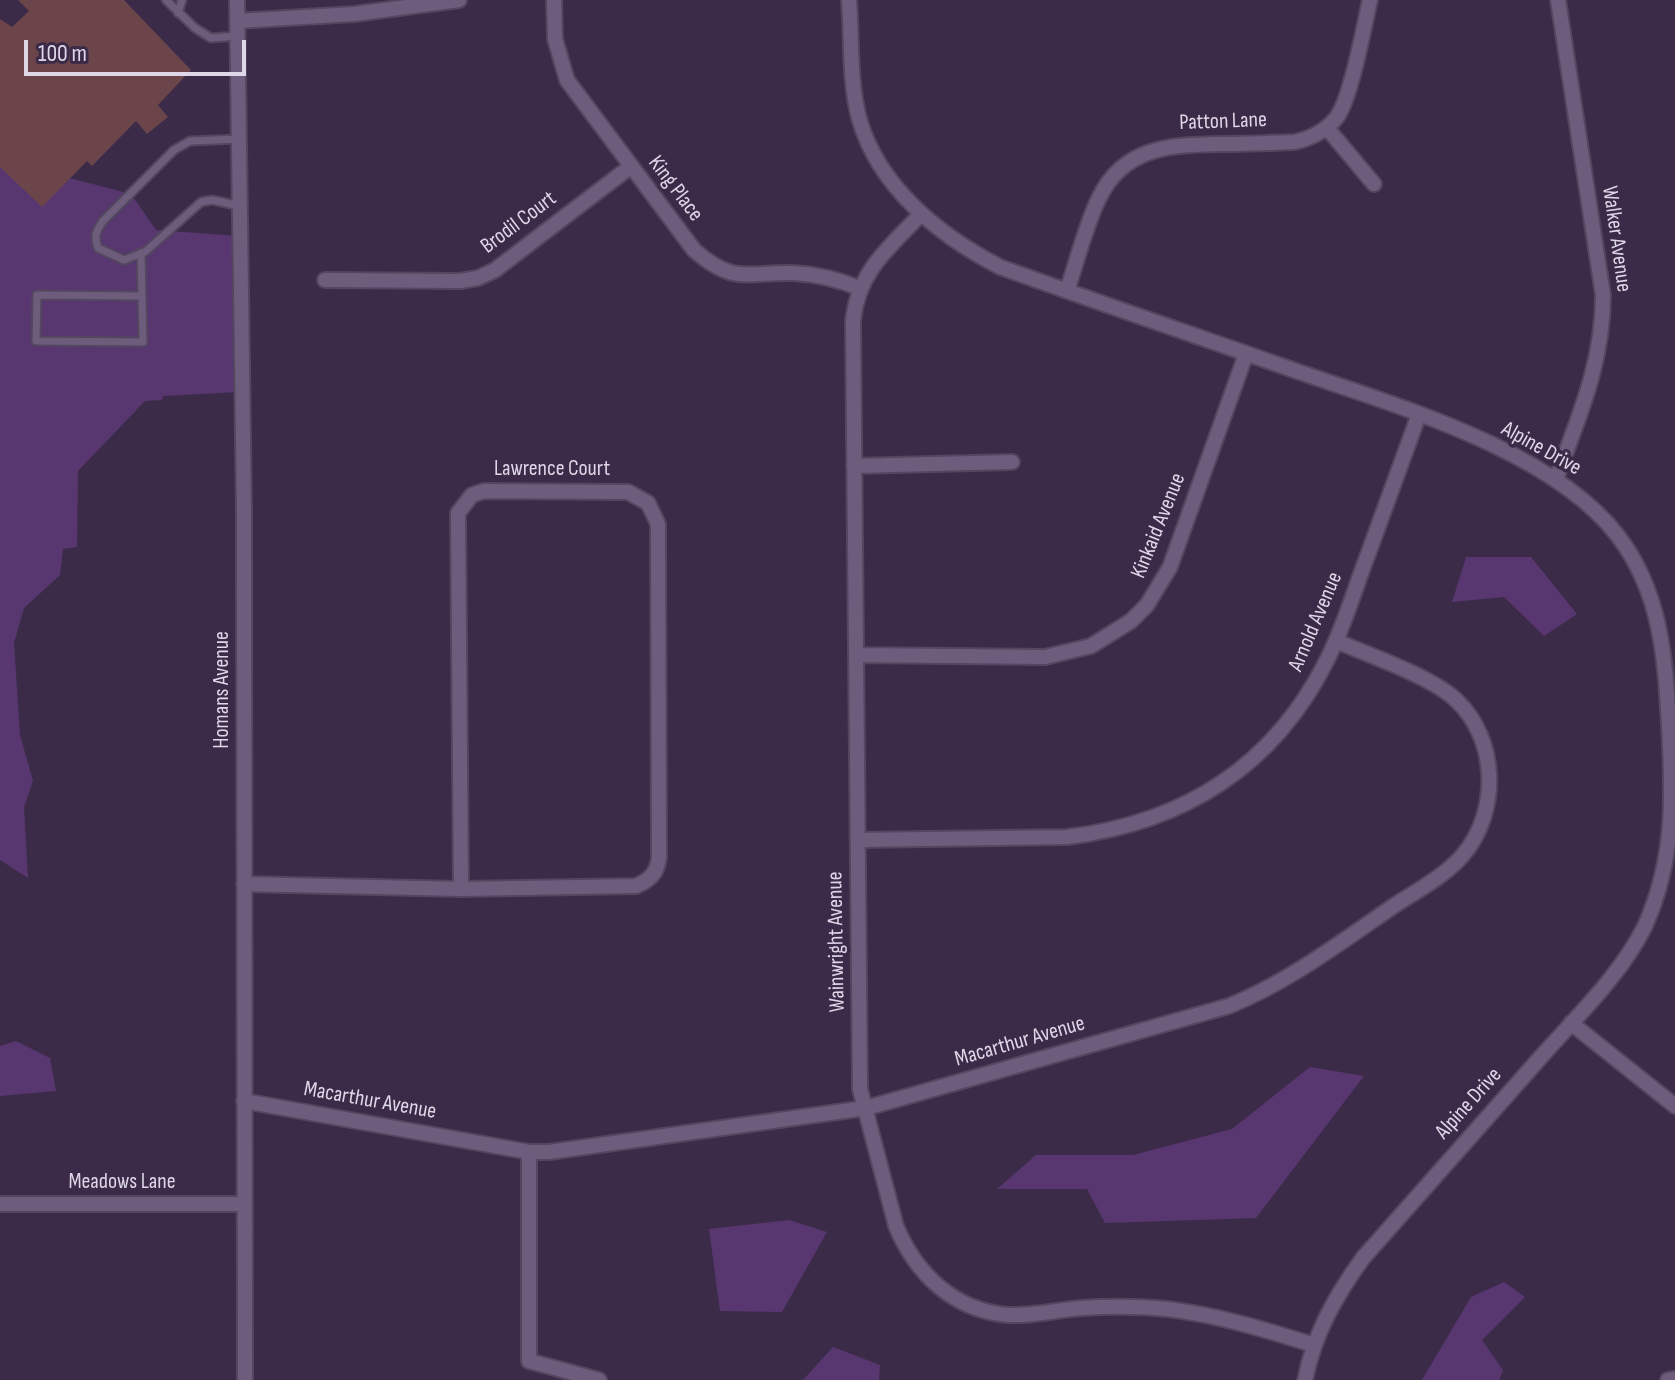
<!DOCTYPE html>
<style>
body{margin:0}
#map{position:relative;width:1675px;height:1380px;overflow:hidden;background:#3b2b48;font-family:"Sofia Sans Condensed",sans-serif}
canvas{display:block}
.scale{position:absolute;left:24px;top:40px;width:222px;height:36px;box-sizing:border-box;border:4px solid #dfd6e8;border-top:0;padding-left:10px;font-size:24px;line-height:28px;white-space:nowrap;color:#dfd6e8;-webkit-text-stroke:6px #3b2b48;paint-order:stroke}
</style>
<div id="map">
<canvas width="1675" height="1380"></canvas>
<div class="scale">100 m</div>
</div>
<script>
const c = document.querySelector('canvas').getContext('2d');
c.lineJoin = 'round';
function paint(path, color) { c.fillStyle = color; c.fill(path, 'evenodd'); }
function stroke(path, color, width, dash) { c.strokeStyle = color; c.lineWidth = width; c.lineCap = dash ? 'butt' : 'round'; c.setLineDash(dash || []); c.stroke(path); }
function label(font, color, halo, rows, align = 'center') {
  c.font = font + ' "Sofia Sans Condensed",sans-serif'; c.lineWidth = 7; c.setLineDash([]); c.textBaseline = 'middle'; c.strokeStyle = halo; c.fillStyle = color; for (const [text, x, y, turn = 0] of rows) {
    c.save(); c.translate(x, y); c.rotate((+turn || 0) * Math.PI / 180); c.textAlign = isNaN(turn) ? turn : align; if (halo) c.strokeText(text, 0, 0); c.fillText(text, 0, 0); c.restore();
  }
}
paint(new Path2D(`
 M0 116 58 175 131 194 156 230 237 236 239 392 163 396 162 400 145 401 78 471 77 547 63 549 60 575 24 608 14 643 20 735 33 781 24 807 28 878 0 860Z
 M1466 557H1531L1577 614 1544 636 1504 597 1452 602Z
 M16 1041 50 1058 56 1091 0 1096V1046Z
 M1310 1067 1364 1076 1256 1218 1105 1223 1087 1189H997L1036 1155H1133L1232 1129Z
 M789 1220 827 1232 782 1312 720 1311 709 1229Z
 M1504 1282 1525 1297 1482 1340 1503 1370 1499 1380H1422L1471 1297Z
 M833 1347 880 1365 879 1380H803Z`), '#583771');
paint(new Path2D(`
 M18 0H124L191 70 158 105 168 117 147 134 136 121 92 166 87 161 42 207 0 167V19L12 27 29 11Z`), '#6c454b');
const lane = new Path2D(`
 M166 0 195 28 211 38 237 36
 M178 13 182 0
 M239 139 190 141 174 150 103 221C96 231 94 236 98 248L124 260 145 252 201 202 212 200 240 206
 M141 253 143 342 36 341 37 295 142 296`);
const street = new Path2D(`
 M237 0 244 511 245 1380
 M554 0 555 39 567 80 694 250C734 285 747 272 793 273 817 274 837 279 859 288
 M849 0C852 38 849 80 859 118 878 187 940 236 1000 267 1094 301 1188 333 1282 366 1386 403 1550 447 1618 536 1661 592 1665 657 1669 725 1673 797 1675 859 1645 926 1620 976 1577 1016 1540 1058 1481 1124 1422 1191 1363 1258 1336 1295 1314 1334 1305 1380
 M237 21 354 14 459 0
 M1327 128 1374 184
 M921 214C889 248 858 271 853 321L860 1089 896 1226C916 1274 954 1311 1009 1315 1033 1316 1057 1310 1081 1308 1110 1306 1138 1306 1167 1309 1218 1315 1266 1330 1314 1345
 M325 280 460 281 478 278 495 270 630 167
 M1067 291C1077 261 1085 227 1099 198 1124 146 1171 145 1221 144 1245 144 1270 143 1295 142 1312 138 1326 131 1337 117 1351 98 1364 26 1370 0
 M854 466 1012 462
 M1556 479C1579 416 1603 363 1603 295L1558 0
 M856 655 1045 657 1091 646 1131 621 1147 605 1170 567 1246 354
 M858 840 1067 837C1184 823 1274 766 1327 660 1344 627 1354 591 1367 557 1384 510 1402 462 1419 414
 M244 884 461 889 636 886C650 880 657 873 659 858L658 524 648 503 628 492 484 491 472 495 458 513 461 889
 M1571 1023 1675 1106
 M244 1101 529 1152H549L866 1108 1229 1006C1290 981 1341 942 1395 905 1418 890 1445 876 1463 855 1500 811 1498 739 1456 700 1432 677 1369 655 1336 641
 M529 1152V1361L599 1380
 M0 1204H245
 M1668 1380 1675 1379`);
stroke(lane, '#53465e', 11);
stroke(street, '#53465e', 18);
stroke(lane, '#6e5c7c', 7);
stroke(street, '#6e5c7c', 14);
label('22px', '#dfd6e8', '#3b2b48', [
 ["Patton Lane",1223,122,-2],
 ["King Place",675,189,53],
 ["Brodil Court",519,223,-37],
 ["Walker Avenue",1616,239,82],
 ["Alpine Drive",1541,449,29],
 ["Lawrence Court",552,469],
 ["Kinkaid Avenue",1159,526,-68],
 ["Arnold Avenue",1316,622,-67],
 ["Homans Avenue",222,690,-90],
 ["Wainwright Avenue",837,942,-91],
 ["Macarthur Avenue",1020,1042,-16],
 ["Macarthur Avenue",370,1101,10],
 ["Alpine Drive",1469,1104,-48],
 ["Meadows Lane",122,1182]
]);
</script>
